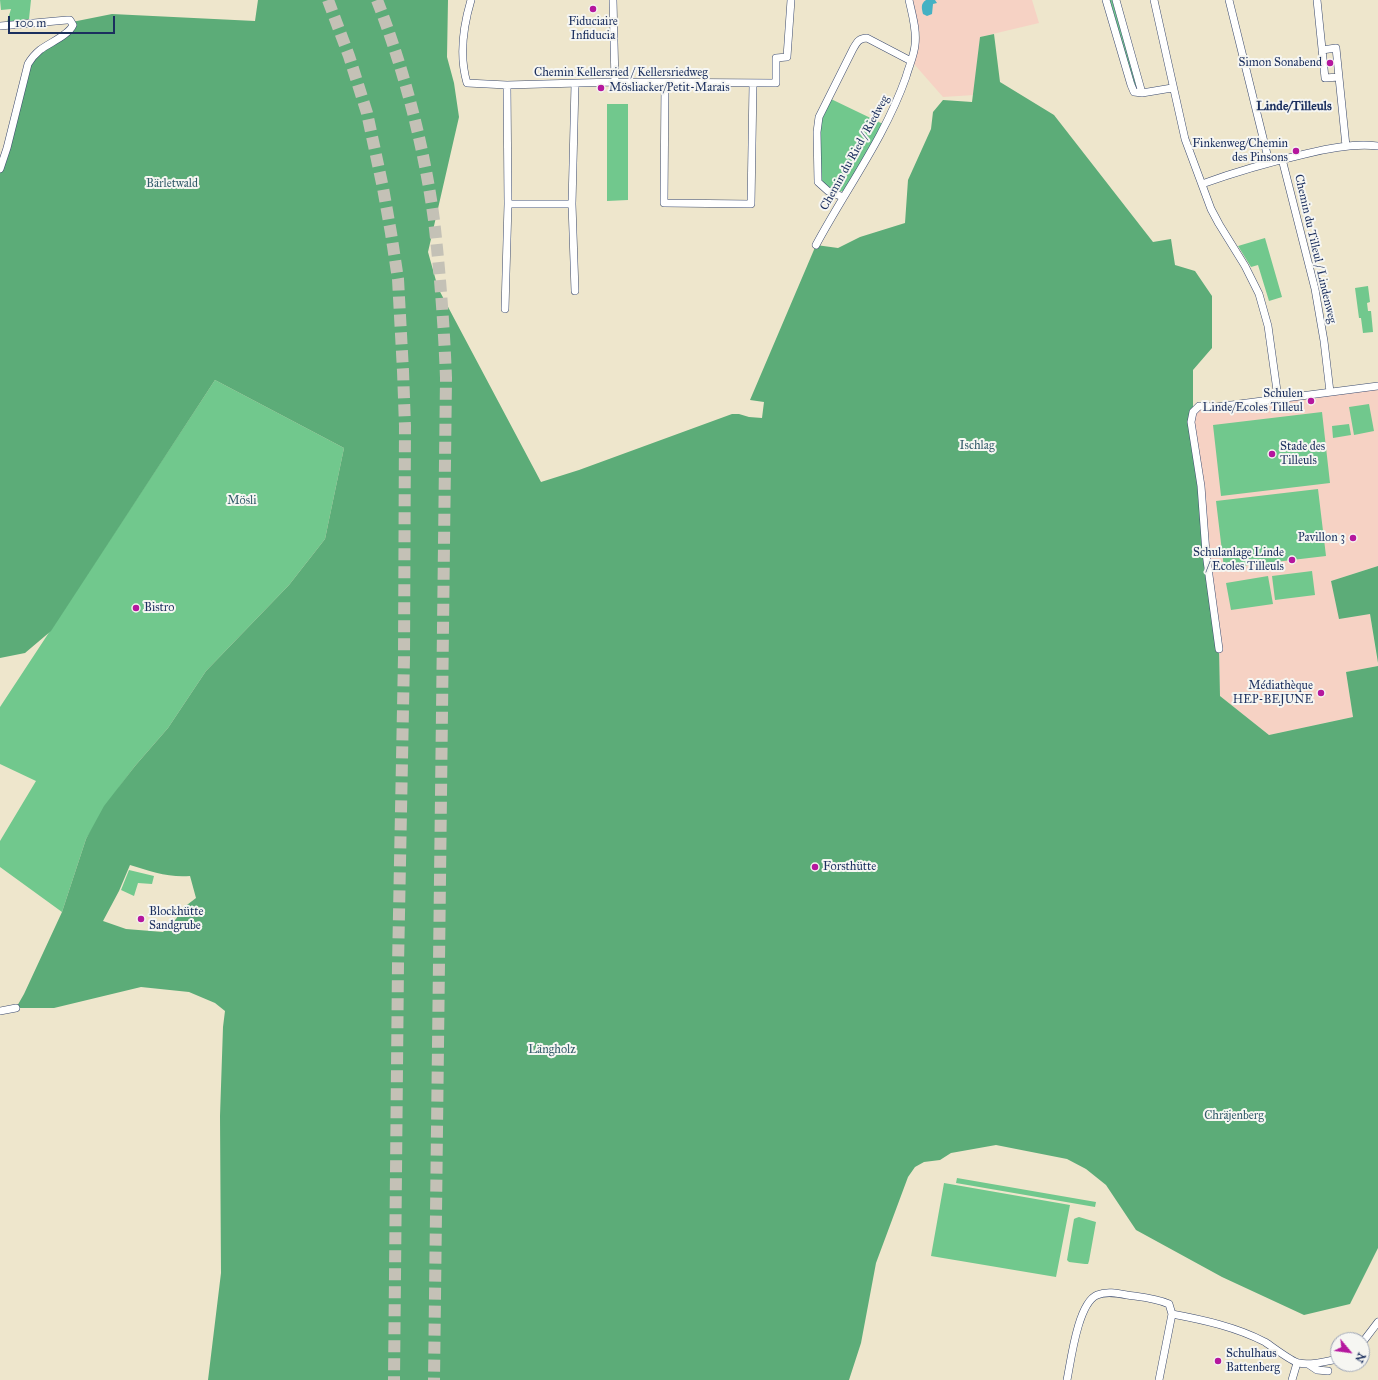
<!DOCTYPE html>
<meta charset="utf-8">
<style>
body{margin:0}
#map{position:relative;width:1378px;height:1380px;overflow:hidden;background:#eee6cc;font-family:"IM FELL Great Primer",serif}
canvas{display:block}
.north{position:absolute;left:1330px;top:1332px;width:40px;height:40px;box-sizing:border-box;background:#f6f6f2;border:1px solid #9ea6b7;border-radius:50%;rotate:119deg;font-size:11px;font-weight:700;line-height:16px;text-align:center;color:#1b2f5e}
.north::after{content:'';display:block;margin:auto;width:14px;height:18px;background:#b5179e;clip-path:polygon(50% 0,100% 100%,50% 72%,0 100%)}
.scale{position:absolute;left:8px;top:16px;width:107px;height:18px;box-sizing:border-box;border:2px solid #1b2f5e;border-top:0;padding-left:5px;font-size:12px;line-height:14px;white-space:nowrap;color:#1b2f5e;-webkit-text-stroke:3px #f6f6f2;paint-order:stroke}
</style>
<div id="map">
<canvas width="1378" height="1380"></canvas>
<div class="north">N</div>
<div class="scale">100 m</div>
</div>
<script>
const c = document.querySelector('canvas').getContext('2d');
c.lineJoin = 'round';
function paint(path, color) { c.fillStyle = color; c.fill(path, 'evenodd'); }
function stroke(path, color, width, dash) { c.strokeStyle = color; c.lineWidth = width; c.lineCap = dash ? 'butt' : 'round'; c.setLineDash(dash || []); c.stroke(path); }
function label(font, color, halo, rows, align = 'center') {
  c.font = font + ' "IM FELL Great Primer",serif'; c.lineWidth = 4; c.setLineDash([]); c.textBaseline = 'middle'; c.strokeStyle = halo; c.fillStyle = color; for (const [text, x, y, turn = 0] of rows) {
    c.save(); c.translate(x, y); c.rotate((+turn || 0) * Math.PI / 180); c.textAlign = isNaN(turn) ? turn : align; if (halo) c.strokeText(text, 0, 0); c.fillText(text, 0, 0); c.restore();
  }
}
paint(new Path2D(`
 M913 0H1032L1039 23 980 37 974 95 943 97 914 64 920 36Z
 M1378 386V566L1331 581 1370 614 1378 666 1346 672 1353 717 1269 735 1220 696 1219 649 1206 553 1193 412 1199 406Z`), '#f6d2c4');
paint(new Path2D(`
 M0 0H31L29 19 7 22 11 9 1 10Z
 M1109 0H1114L1138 90 1135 89Z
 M831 99 883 124 845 190C839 193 836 191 830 188 827 186 823 184 822 180 818 171 819 128 822 118 824 112 828 105 831 99Z
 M607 104H628V200L607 201Z
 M1265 238 1282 297 1269 301 1258 265 1251 267 1238 246Z
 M1368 286 1370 302 1367 303 1368 311H1371L1373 332 1363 333 1361 318H1359L1355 288Z
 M215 380 344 448 325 539 289 585 206 671 168 728 135 766 120 786 86 839 62 912 0 867V841L36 781 0 764V707Z
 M1369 404 1374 431 1354 435 1349 407Z
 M1322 412 1330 483 1221 496 1213 425Z
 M1349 424 1351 435 1333 438 1332 426Z
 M1318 489 1326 556 1224 568 1216 501Z
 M1312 571 1315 595 1275 600 1272 576Z
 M1268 576 1273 604 1231 610 1226 583Z
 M129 870 154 876 152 884 138 883 134 896 121 890Z
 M957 1178 1096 1202 1095 1207 956 1183Z
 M944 1183 1070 1205 1056 1277 931 1256Z
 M1079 1217 1096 1222 1089 1261 1088 1264H1085L1069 1262 1067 1260 1074 1219 1076 1218Z`), '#71c88d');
paint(new Path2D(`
 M258 0H448L447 57 454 83 459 117 428 252 438 288 541 482 579 470 732 414H739L749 417 762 418 764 402 750 400 816 245 838 248 860 237 905 223 908 180 931 129 933 112 943 100 972 102 980 37 994 34 1000 82 1054 115 1153 242 1171 239 1175 265 1195 271 1212 296V348L1193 370V412L1191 422 1219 649 1220 696 1269 735 1353 717 1346 672 1378 666V1248L1350 1304 1304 1315 1222 1277 1136 1230 1106 1185 1086 1169 1067 1159 996 1145 951 1153 940 1160 924 1162 915 1167 908 1177 876 1263 861 1343 849 1380H208L221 1273 220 1116 223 1027 225 1011 215 1003 189 992 141 987 54 1008H16L24 994 62 912 86 839 104 806 135 766 168 728 206 671 289 585 325 539 344 448 215 380 51 631 25 653 0 658V169L28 64 68 32 72 22 112 14 255 21ZM130 865C150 871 169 878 190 876L196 898 183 908 176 919 163 932 126 929 103 921 119 891Z
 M1378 566V663L1370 614 1339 619 1331 581Z`), '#5cac78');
paint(new Path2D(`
 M926 0H935L937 3 933 4 932 14 927 16 923 14C922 9 920 4 926 0Z`), '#45b1c3');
stroke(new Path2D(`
 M328 0 349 56 367 113 383 188 391 233 398 279 403 371 405 426 404 657 398 965 394 1380
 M377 0C404 69 424 146 434 220 440 273 444 325 446 378L434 1380`), '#c4c1b6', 12, [12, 6]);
const street = new Path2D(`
 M471 0C463 27 459 56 467 83L507 85 615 82 776 83V58L787 57 791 0
 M613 0 615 82
 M1106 0 1131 85 1134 92 1142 93
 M1116 0 1142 93 1172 88
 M1154 0 1185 139 1211 209 1219 224 1245 266 1259 294 1268 326 1278 398
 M1229 0 1269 162
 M1317 0 1325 78 1339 77
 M0 26 67 20H70L73 25C69 35 49 43 40 50 35 54 31 59 28 64L7 148 0 169
 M1322 50 1336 48 1346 146
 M665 83 664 203 751 204 753 84
 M575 84 572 204 575 291
 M1282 159 1315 289 1324 341 1330 392
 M1202 184C1235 172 1270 162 1305 154 1329 148 1354 143 1378 146
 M843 197 828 191 818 182 817 132 819 117 853 49C857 42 859 38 867 38L911 61
 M508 204H572
 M816 245C846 189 885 137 906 77 909 66 914 56 915 45 917 30 912 14 909 0
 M505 309 508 204 507 85
 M1219 649 1206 553 1201 486 1191 422 1193 412 1199 406 1216 407 1378 386
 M0 1011 16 1008
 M1362 1343 1378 1322
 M1308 1364 1317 1370 1328 1371
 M1067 1380C1071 1360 1078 1303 1097 1295 1106 1291 1117 1293 1127 1295 1141 1297 1156 1298 1169 1304L1172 1314C1204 1320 1236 1327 1265 1342 1273 1347 1292 1362 1299 1363 1311 1366 1326 1361 1338 1359
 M1159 1380 1172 1314
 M1292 1380 1297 1363`);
stroke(street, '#3b4a6e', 8);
stroke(street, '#fff', 7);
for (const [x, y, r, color] of [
 [593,9,4,"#b5179e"],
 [1330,63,4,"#b5179e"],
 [601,88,4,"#b5179e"],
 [1296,151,4,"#b5179e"],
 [1311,401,4,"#b5179e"],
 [1272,454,4,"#b5179e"],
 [1353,538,4,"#b5179e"],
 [1292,560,4,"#b5179e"],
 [136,608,4,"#b5179e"],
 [1321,693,4,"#b5179e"],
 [815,867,4,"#b5179e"],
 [141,919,4,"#b5179e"],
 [1218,1361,4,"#b5179e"]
]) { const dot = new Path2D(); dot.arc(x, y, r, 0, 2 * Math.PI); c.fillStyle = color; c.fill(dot); stroke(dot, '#f6f6f2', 1.5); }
label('12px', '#1b2f5e', '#f6f6f2', [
 ["Fiduciaire",593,22,"center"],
 ["Infiducia",593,36,"center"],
 ["Simon Sonabend",1322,63],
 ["Mösliacker/Petit-Marais",609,88,"left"],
 ["Finkenweg/Chemin",1288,144],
 ["des Pinsons",1288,158],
 ["Schulen",1303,394],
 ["Linde/Ecoles Tilleul",1303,408],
 ["Stade des",1280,447,"left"],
 ["Tilleuls",1280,461,"left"],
 ["Pavillon 3",1345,538],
 ["Schulanlage Linde",1284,553],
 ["/ Ecoles Tilleuls",1284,567],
 ["Bistro",144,608,"left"],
 ["Médiathèque",1313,686],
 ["HEP-BEJUNE",1313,700],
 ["Forsthütte",823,867,"left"],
 ["Blockhütte",149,912,"left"],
 ["Sandgrube",149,926,"left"],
 ["Schulhaus",1226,1354,"left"],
 ["Battenberg",1226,1368,"left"]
], 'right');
label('12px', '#1b2f5e', '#f6f6f2', [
 ["Chemin Kellersried / Kellersriedweg",621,73],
 ["Chemin du Ried / Riedweg",855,153,-61],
 ["Chemin du Tilleul / Lindenweg",1315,249,77]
]);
label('12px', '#355d6c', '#f6f6f2', [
 ["Bärletwald",172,184],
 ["Ischlag",977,446],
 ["Mösli",242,501],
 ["Längholz",552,1050],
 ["Chräjenberg",1234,1116]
]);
label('bold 13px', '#1b2f5e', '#f6f6f2', [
 ["Linde/Tilleuls",1294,107]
]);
</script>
